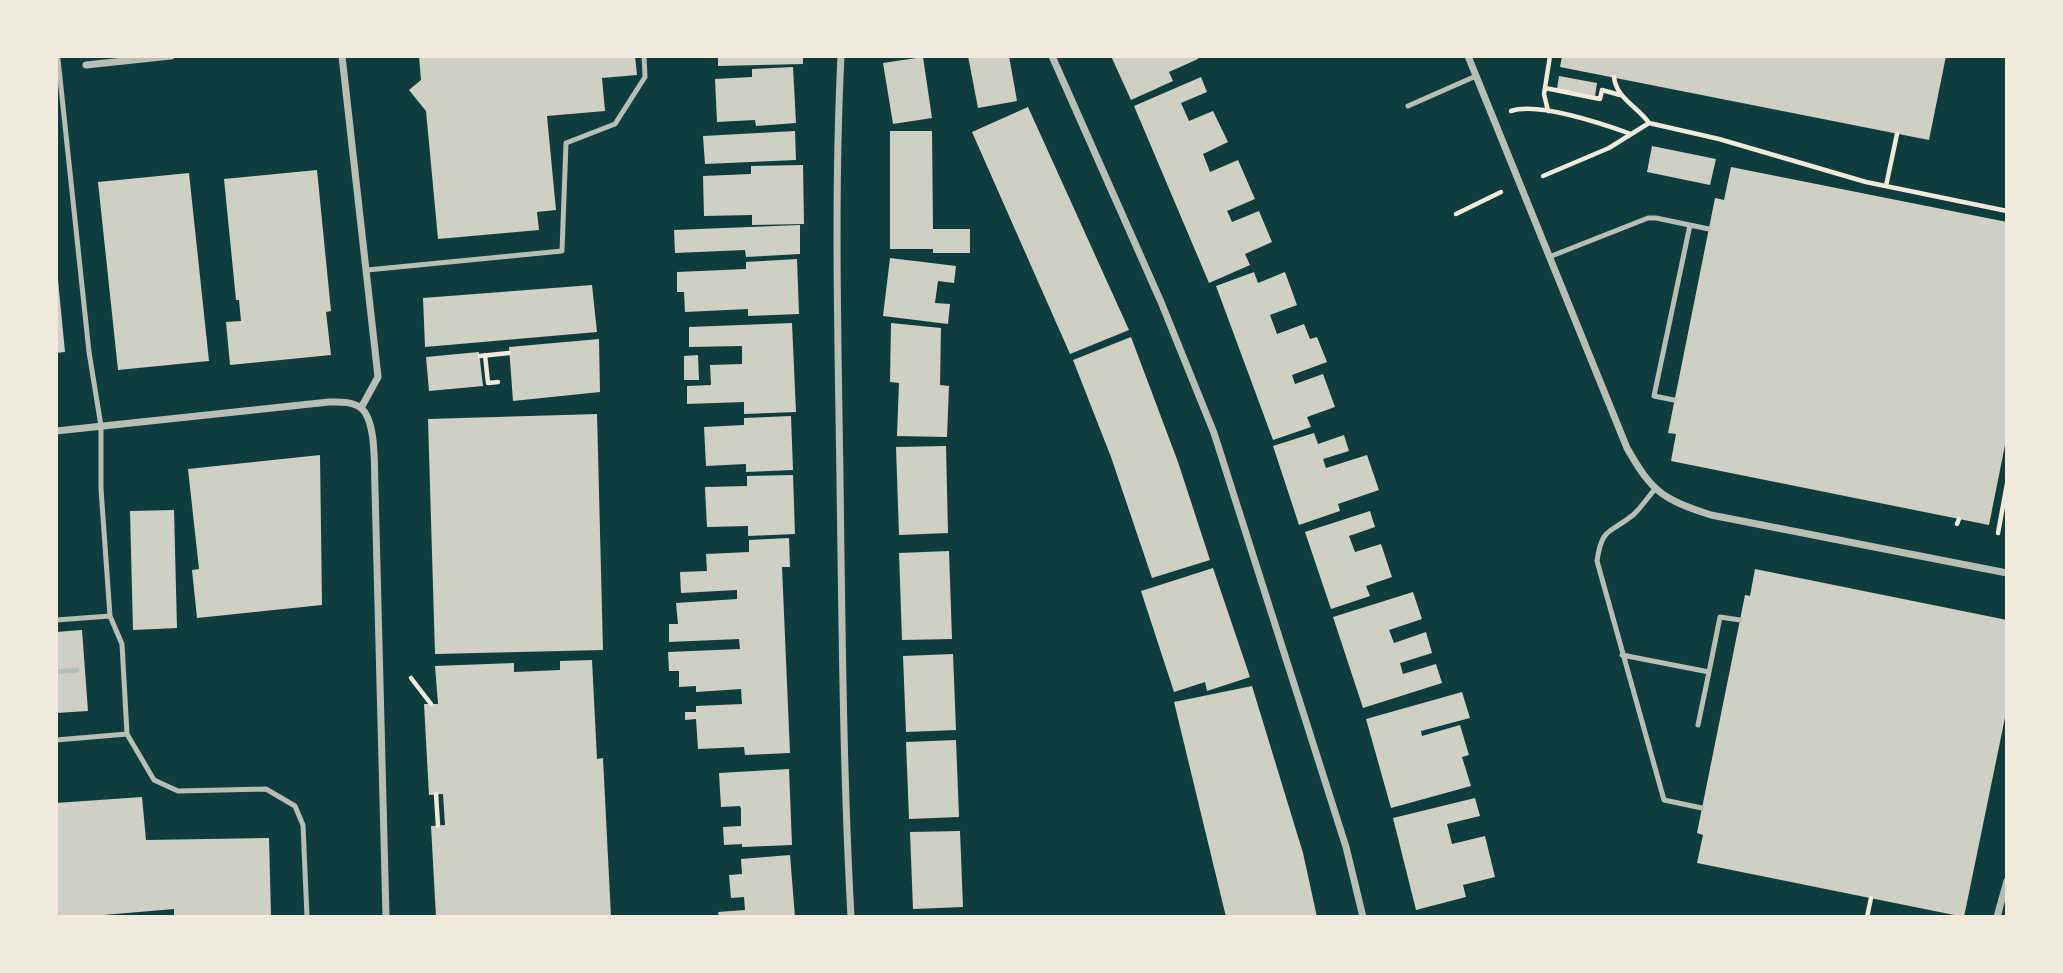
<!DOCTYPE html>
<style>
body{margin:0}
#map{position:relative;width:2063px;height:973px;overflow:hidden;background:#0f3d3e;font-family:Arial,sans-serif}
canvas{display:block}
.frame{position:absolute;inset:0;border:58px solid #f1e9da;pointer-events:none}
</style>
<div id="map">
<canvas width="2063" height="973"></canvas>
<div class="frame"></div>
</div>
<script>
const c = document.querySelector('canvas').getContext('2d');
c.lineJoin = 'round';
function paint(path, color) { c.fillStyle = color; c.fill(path, 'evenodd'); }
function stroke(path, color, width, dash) { c.strokeStyle = color; c.lineWidth = width; c.lineCap = dash ? 'butt' : 'round'; c.setLineDash(dash || []); c.stroke(path); }
paint(new Path2D(`
 M419 56H635L637 75 602 78 605 111 547 116 556 210 537 212 539 230 438 239 426 111 409 90 421 80Z
 M718 56H803V64L718 66Z
 M968 56H1009L1017 101 978 108Z
 M1111 56H1197L1198 59 1169 72 1173 81 1131 100Z
 M1562 56H1946L1929 140 1560 67Z
 M923 57 932 118 893 124 883 63Z
 M793 67 796 123 756 126 755 120 717 122 715 79 752 77V69Z
 M1559 76 1597 83 1595 96 1557 89Z
 M1201 77 1207 92 1181 103 1189 121 1213 111 1228 142 1203 154 1207 164 1210 172 1238 160 1255 199 1227 211 1229 215 1232 222 1259 211 1272 242 1245 254 1250 265 1209 283 1134 106Z
 M1028 107 1129 330 1070 354 972 132Z
 M795 131 796 160 705 164 703 136Z
 M890 131H932L933 229H970V253H933V249H890Z
 M1652 146 1716 159 1710 185 1647 172Z
 M803 165 804 224 752 225V215L704 216 703 176 751 174V166Z
 M1731 167 2007 222V435L1989 525 1671 461 1676 434 1668 433 1715 198 1724 200Z
 M317 170 331 311 326 312 331 355 230 365 226 322 241 321 239 300H236L224 179Z
 M189 173 209 361 118 370 98 182Z
 M800 225V254L746 257 745 250 675 253 674 230Z
 M890 258 956 266 954 283 938 281 935 303 950 304 948 324 883 316Z
 M797 259 799 314 748 316V309L685 312 684 292H677V272L746 269V262Z
 M1254 272 1258 283 1285 272 1297 305 1270 315 1277 334 1304 324 1310 339 1317 337 1327 362 1292 375 1295 384 1323 374 1335 407 1307 417 1311 427 1273 440 1216 286Z
 M56 280H58L65 352 56 353Z
 M592 285 597 332 425 347 423 298Z
 M792 323 796 412 744 414V402L687 404V386L711 385 710 365 742 364V346L689 347V327Z
 M891 323 941 328 940 385 949 386 947 437 897 436 899 383 890 382Z
 M1131 337 1178 462 1210 560 1152 578 1111 457 1073 360Z
 M599 339 600 392 513 401 509 347Z
 M479 352 483 386 429 391 426 357Z
 M698 355 699 380H684V356Z
 M597 414 603 650 435 654 428 419Z
 M791 416 793 470 746 472V464L706 466 704 427 744 425V418Z
 M1314 433 1318 444 1344 435 1349 451 1323 459 1326 468 1367 455 1379 490 1338 504 1340 511 1299 525 1273 446Z
 M946 446 948 533 899 535 896 447Z
 M320 455 322 605 197 618 192 570 199 569 188 469Z
 M793 475 795 534 748 536V526L707 527 705 487 747 486V476Z
 M174 510 177 628 133 630 130 511Z
 M1370 511 1375 527 1349 536 1355 552 1381 544 1392 577 1366 586 1370 596 1331 609 1305 532Z
 M789 538 790 567H782L790 753 745 755 744 747 698 749 696 719 685 720V712H696V706L742 704 741 689 696 692V686L679 687V671H669L668 652 740 649 739 639 669 642V624H678L676 603 737 599V590L681 593 680 572 707 571 706 554 749 552V540Z
 M949 551 952 639 902 640 899 553Z
 M1213 568 1250 677 1207 691 1205 682 1174 692 1141 591Z
 M1755 569 2007 620V708L1964 917 1697 863 1703 835 1697 833 1745 595 1750 596Z
 M1413 592 1422 619 1389 630 1394 643 1426 632 1432 653 1400 663 1403 674 1436 664 1442 683 1363 708 1333 617Z
 M82 630 88 711 56 713V632Z
 M953 654 956 730 906 732 903 656Z
 M592 660 597 759 603 758 611 917H436L431 826 445 825 443 794 429 795 424 704H438L435 666 514 663V672L560 670V661Z
 M1252 686 1303 853 1317 917H1226L1174 702Z
 M1462 692 1470 718 1421 731 1422 736 1460 725 1469 755 1462 757 1471 786 1391 808 1366 719Z
 M956 740 959 817 909 819 906 742Z
 M789 769 792 845 742 847V844L724 845 723 827 741 826V809L740 806 721 807 719 773Z
 M142 797 146 840 269 838 271 917H174V909L80 917H56V803Z
 M1475 798 1480 816 1447 824 1452 844 1485 836 1495 877 1463 885 1466 897 1416 910 1393 818Z
 M960 831 963 907 913 909 910 832Z
 M790 855 795 917H719L718 912 745 910 744 897 731 898 729 875 742 874 741 859Z`), '#cfcfc3');
stroke(new Path2D(`
 M1614 77C1616 98 1638 107 1649 123
 M1545 88 1600 99 1602 90 1620 95
 M1511 111C1538 102 1603 124 1631 134
 M1548 111 1544 94 1550 56
 M1543 176 1609 148 1649 123 1719 139 1866 182 2007 211
 M1886 186 1897 134
 M1456 214 1501 192
 M485 355 488 383 498 382
 M480 356 509 353
 M1957 524 1959 519
 M1998 533 2007 484
 M411 678 431 704
 M436 794 438 826
 M1867 917 1871 898`), '#f1e9da', 4.5);
stroke(new Path2D(`
 M56 59H58L89 352 101 426V489L110 616 122 644 127 734 154 780 178 791 266 789 295 806 303 825 307 917
 M1408 106 1476 76
 M1549 257 1648 218H1656L1709 229
 M367 270 562 251 566 143 615 124 645 77 644 56
 M1674 400 1654 396 1690 225
 M1655 489C1648 497 1641 508 1633 515 1610 534 1602 526 1597 561L1664 800 1702 808
 M56 620 110 616
 M1622 655 1709 672 1698 725
 M56 672 77 670
 M1709 672 1720 617 1740 620
 M56 740 127 734`), '#b8beb3', 5);
stroke(new Path2D(`
 M342 56 378 377 361 408
 M841 56C834 197 838 338 840 479 842 625 843 771 851 917
 M1052 56 1161 302 1214 433 1346 847 1363 917
 M1468 56 1627 448C1652 492 1662 499 1711 515L2007 573
 M86 65 171 56
 M56 431 329 402C339 402 352 401 361 408 377 421 374 470 375 489L386 917
 M1997 917 2007 881`), '#b8beb3', 7);
</script>
